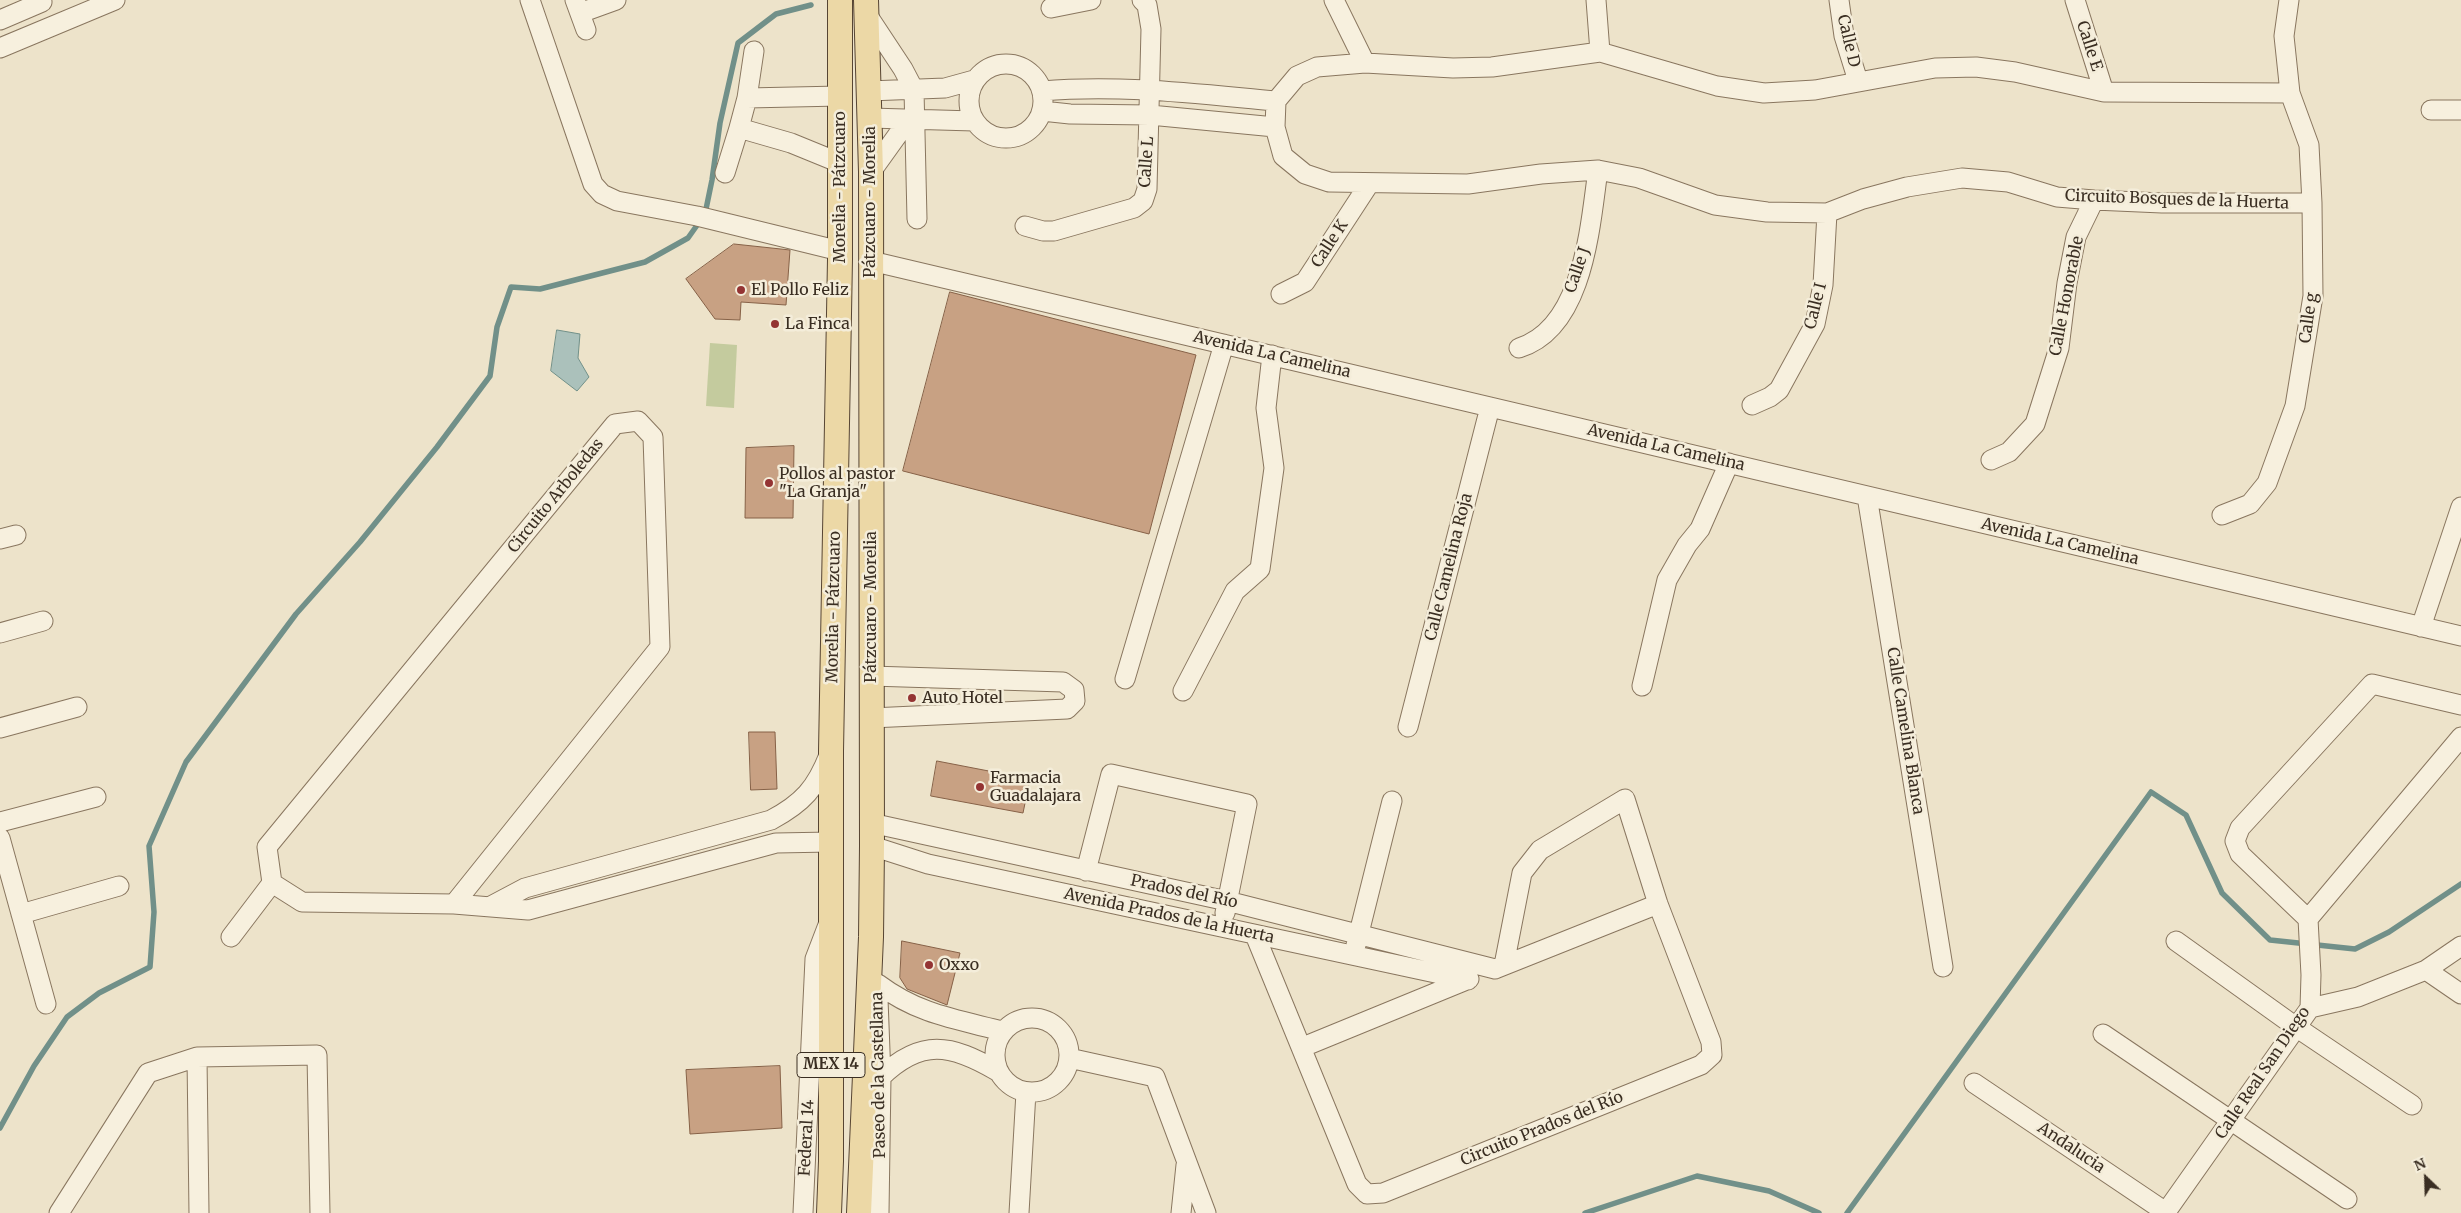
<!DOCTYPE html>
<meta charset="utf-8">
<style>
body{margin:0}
#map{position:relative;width:2461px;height:1213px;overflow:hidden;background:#ede3ca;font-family:Merriweather,serif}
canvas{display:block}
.north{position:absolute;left:2401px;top:1153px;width:50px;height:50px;-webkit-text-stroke:4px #f4edda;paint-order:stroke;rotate:336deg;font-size:14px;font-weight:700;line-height:20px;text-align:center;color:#3a2e22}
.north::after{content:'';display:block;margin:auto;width:18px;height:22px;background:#3a2e22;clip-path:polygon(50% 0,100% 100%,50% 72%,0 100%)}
</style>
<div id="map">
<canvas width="2461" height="1213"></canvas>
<div class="north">N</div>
</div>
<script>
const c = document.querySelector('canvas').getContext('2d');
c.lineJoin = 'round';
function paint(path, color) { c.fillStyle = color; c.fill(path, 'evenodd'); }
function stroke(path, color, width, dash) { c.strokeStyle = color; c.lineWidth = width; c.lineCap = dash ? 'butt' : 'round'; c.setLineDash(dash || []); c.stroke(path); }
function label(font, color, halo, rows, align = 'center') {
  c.font = font + ' Merriweather,serif'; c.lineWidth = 5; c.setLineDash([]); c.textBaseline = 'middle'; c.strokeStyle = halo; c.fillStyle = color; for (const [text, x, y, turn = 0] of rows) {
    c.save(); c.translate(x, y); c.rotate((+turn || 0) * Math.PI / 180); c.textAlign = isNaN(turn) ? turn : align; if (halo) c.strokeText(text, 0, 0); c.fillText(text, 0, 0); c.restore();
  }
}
paint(new Path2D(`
 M710 343 737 345 734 408 706 406Z`), '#c4cb9e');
const water = new Path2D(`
 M557 330 580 334 578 358 589 377 577 391 551 371Z`);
paint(water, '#abc1bb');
stroke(water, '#719089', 1);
stroke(new Path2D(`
 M0 1128 34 1066 67 1017 99 993 150 967 154 912 149 846 186 762 296 614 360 542 437 447 490 376 497 327 511 287 540 289 645 262 688 238 705 214 712 180 720 123 738 43 776 14 811 5
 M1585 1213 1697 1176 1769 1191 1819 1213
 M1847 1213 2151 792 2186 815 2222 893 2270 940 2355 949 2389 932 2461 884`), '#719089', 5.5);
const building = new Path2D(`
 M734 244 790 250 786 305 741 302 740 320 715 319 686 279Z
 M950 292 1196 355 1149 534 903 471Z
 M794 446 793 518H745L746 448Z
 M749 732H775L777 789 751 790Z
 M937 761 1030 779 1023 813 931 796Z
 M902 941 960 953 947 1005 907 989 900 978Z
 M780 1066 782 1128 690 1134 686 1070Z`);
paint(building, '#c8a183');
stroke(building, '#866147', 1);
const minor = new Path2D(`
 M530 0 593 184 602 194 617 201 697 216 840 251
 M575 0 586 30
 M1334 0 1365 63
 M1596 0 1600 52
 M1839 0 1844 36 1858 81
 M2075 0 2104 92
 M1051 8 1091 0
 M580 13 616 0
 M866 13 903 69 914 90 917 219
 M0 20 42 2
 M0 48 115 0
 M969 101a37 37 0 1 1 74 0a37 37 0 1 1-74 0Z
 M869 91 945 88 974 80
 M1042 91C1120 84 1198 94 1276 101
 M2290 93 2104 92 2015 72 1976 67 1935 68 1815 90 1764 93 1717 86 1600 52 1492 67 1453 68 1365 63 1317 67 1297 76 1276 101 1275 127 1283 156 1305 174 1329 182 1468 184 1541 174 1598 170 1639 178 1715 205 1767 212 1827 213 1863 199 1907 187 1962 178 2008 182 2057 197 2094 200 2162 203H2312
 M840 96 747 98 739 128 791 143 840 163
 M747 98 754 51
 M2431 110H2461
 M1042 111 1070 114 1150 115 1275 127
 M870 118 974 121
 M871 172 909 119
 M725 173 739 128
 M1025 226 1043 231H1054L1134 208 1143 201 1147 189 1151 29 1147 5 1142 0
 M871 261 2461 636
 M1281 294 1305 282 1369 184
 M1519 348C1584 328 1590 226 1598 170
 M1752 405 1770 397 1779 390 1815 324 1823 285 1827 213
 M1991 460 2009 452 2035 424 2059 348 2067 283 2076 237 2094 200
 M1867 496 1943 967
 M2222 515 2250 504 2267 483 2295 406 2313 296 2312 203 2309 145 2290 93 2284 36 2289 0
 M0 539 16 535
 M2421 627 2461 507
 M0 633 43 621
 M871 676 1063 682 1074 690 1075 701 1067 709 871 718
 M1125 679 1224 344
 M1642 686 1667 580 1687 545 1700 529 1729 463
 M1183 691 1235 591 1260 569 1274 468 1266 408 1272 355
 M1408 727 1490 407
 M0 728 77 707
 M0 822 96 797
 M871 823 1227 901 1495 969
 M0 838 46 1004
 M872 846 928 864 1468 980
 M1086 871 1111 774 1247 804 1225 913
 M272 883 267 847 615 424 638 421 653 437 660 647 454 904
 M272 883 302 902 454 904 528 910 776 843 831 842
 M491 906 525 888 771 820C803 803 816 788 829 755
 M21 914 119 886
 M2308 919 2240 854 2235 841 2240 828 2372 684 2461 705
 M2308 919 2461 737
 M1255 935 1357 1184 1367 1194 1383 1193 1701 1065 1712 1055 1711 1042 1658 904 1625 799 1540 850 1522 873 1504 965
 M231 937 272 883
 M2176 941 2296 1027 2412 1105
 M1356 945 1392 801
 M1495 969 1658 904
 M2426 970 2461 994
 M878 984C918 1014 955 1019 1002 1031
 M878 999 881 1077 879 1213
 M2310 1008 2358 997 2426 970 2461 946
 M995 1055a37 37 0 1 1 74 0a37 37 0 1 1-74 0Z
 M2103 1034 2347 1199
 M1303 1047 1469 979
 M197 1057 199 1213
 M1069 1058 1155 1077 1206 1213
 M881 1077C921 1038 951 1044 997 1071
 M1974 1083 2167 1213
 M2166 1212 2310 1008 2311 975 2308 919
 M59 1213 148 1073 197 1057 317 1055 320 1213
 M803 1213 815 959 828 925
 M1019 1213 1026 1092
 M1181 1213 1186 1165`);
const major = new Path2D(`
 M829 1213 831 1161V751L840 259V0
 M859 1213 871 937 872 846 871 172 866 0`);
stroke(minor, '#89765f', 21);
stroke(major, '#574533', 26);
stroke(minor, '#f7f0de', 19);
stroke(major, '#ecd8a6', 24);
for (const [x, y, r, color] of [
 [741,290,5,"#943433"],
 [775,324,5,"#943433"],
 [769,483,5,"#943433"],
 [912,698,5,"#943433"],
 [980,787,5,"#943433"],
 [929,965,5,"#943433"]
]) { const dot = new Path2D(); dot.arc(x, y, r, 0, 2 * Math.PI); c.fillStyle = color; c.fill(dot); stroke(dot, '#f4edda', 2); }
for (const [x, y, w] of [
 [831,1065,68]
]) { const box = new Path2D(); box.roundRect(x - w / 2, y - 12.5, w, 25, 4); c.fillStyle = '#f4edda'; c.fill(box); stroke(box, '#3a2e22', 1); }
label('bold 15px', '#3a2e22', null, [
 ["MEX 14",831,1065]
]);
label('16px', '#3a2e22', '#f4edda', [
 ["Calle D",1848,41,77],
 ["Calle E",2089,46,72],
 ["Calle L",1147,162,-86],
 ["Morelia - Pátzcuaro",840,187,-90],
 ["Circuito Bosques de la Huerta",2177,200,2],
 ["Pátzcuaro - Morelia",870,202,-90],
 ["Calle K",1330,244,-57],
 ["Calle J",1578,270,-71],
 ["Calle Honorable",2067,296,-79],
 ["Calle I",1816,306,-76],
 ["Calle g",2309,318,-82],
 ["Avenida La Camelina",1272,355,13],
 ["Avenida La Camelina",1666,448,13],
 ["Circuito Arboledas",556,496,-51],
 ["Avenida La Camelina",2060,542,13],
 ["Calle Camelina Roja",1449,567,-76],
 ["Morelia - Pátzcuaro",834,607,-89],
 ["Pátzcuaro - Morelia",871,607,-90],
 ["Calle Camelina Blanca",1905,731,81],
 ["Prados del Río",1184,892,12],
 ["Avenida Prados de la Huerta",1169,916,12],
 ["Calle Real San Diego",2263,1073,-56],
 ["Paseo de la Castellana",879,1075,-91],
 ["Circuito Prados del Río",1542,1129,-22],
 ["Federal 14",807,1138,-87],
 ["Andalucia",2071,1148,34]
]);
label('16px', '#3a2e22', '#f4edda', [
 ["El Pollo Feliz",751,290],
 ["La Finca",785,324],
 ["Pollos al pastor",779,474],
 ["\"La Granja\"",779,492],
 ["Auto Hotel",922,698],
 ["Farmacia",990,778],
 ["Guadalajara",990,796],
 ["Oxxo",939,965]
], 'left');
</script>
